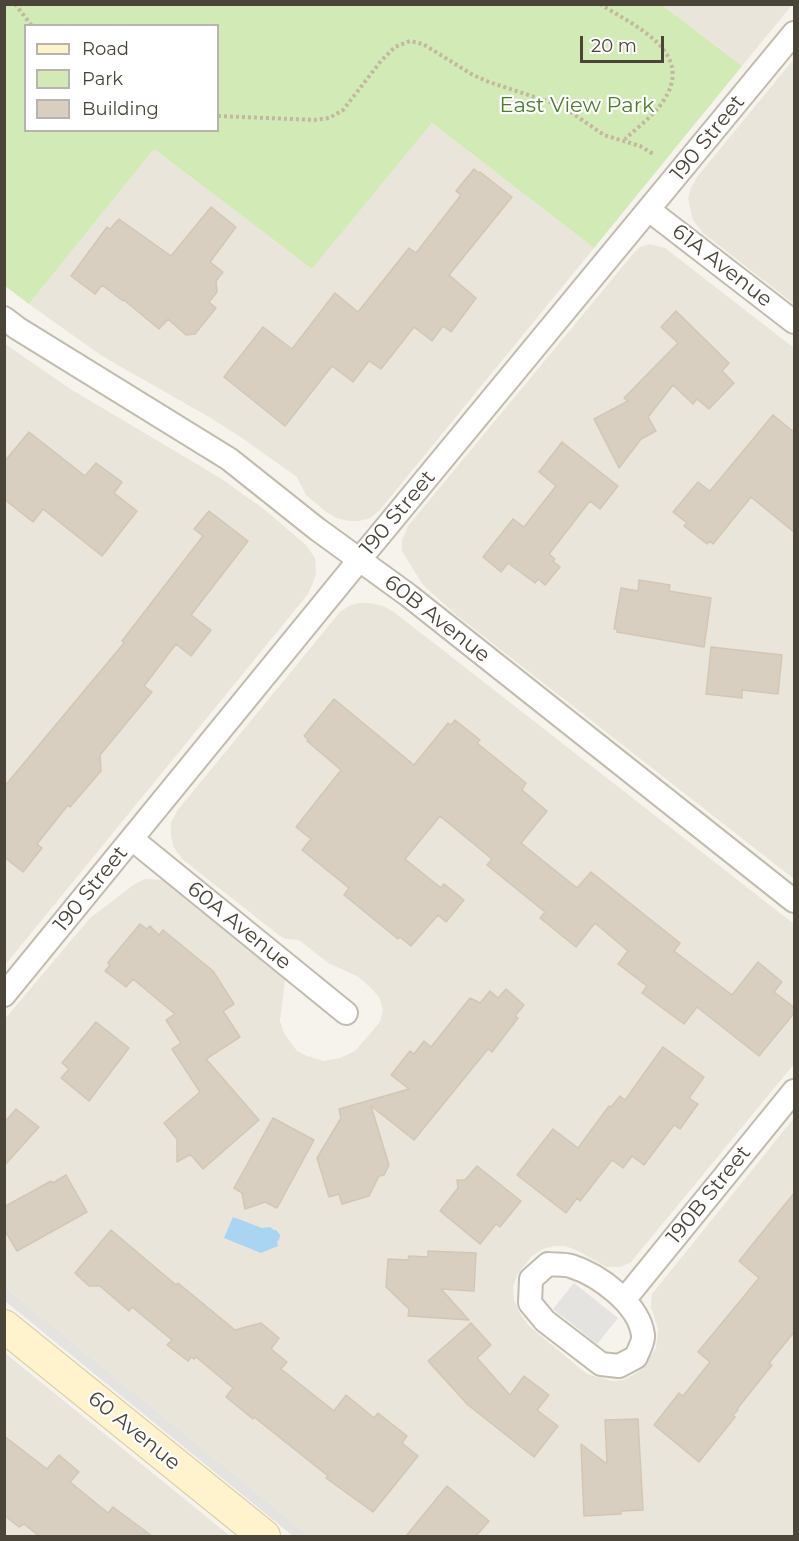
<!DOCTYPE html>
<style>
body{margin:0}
#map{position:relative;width:799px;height:1541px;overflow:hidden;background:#f6f3ec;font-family:Montserrat,sans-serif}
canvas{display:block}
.frame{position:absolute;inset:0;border:6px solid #4b4439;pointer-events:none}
.legend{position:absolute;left:24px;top:24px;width:195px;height:108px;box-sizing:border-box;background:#fff;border:2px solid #b7b4b0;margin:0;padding:8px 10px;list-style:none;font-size:18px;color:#4b4439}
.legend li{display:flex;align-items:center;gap:12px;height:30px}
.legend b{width:30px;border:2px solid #b7b4b0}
.scale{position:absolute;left:580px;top:36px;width:84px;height:27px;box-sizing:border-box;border:3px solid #4b4439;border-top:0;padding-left:8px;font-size:18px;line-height:21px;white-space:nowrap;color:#4b4439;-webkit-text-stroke:4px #fff;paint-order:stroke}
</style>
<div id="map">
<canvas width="799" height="1541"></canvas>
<div class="frame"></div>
<ul class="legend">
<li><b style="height:8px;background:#fff3cd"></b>Road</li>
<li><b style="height:16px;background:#d2eab5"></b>Park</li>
<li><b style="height:16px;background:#d8cfc1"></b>Building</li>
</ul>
<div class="scale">20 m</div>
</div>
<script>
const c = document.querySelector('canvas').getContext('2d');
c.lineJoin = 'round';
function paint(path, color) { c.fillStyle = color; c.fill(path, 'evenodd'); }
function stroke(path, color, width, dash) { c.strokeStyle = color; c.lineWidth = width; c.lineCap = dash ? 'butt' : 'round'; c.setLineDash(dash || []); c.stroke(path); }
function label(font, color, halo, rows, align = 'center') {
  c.font = font + ' Montserrat,sans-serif'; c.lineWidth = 4.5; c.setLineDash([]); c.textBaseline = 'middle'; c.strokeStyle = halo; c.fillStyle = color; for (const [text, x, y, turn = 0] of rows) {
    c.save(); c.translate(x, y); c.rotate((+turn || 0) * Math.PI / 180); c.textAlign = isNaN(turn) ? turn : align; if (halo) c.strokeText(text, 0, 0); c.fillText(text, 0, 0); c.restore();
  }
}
paint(new Path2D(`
 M662 5H792L742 66Z
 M794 59V304L703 233 693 220 688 198 691 188 697 177Z
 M432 123 594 248 379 511 370 518 359 521H348L336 518 325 511 306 495 297 477 242 438 209 417 102 356 29 304 154 149 312 269Z
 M649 244 665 248 794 348V879L455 614 423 585 402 551V540L408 526 633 254 640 247Z
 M5 344 72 390 222 479 265 510 306 545 315 558 316 575 308 594 5 965Z
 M358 603H370L383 606 394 612 794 924V1064L631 1262 621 1267H607L576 1250 565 1246H554L543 1249 532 1256 517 1275 513 1287 514 1300 520 1313 529 1326 587 1374 612 1381 623 1380 633 1375 643 1368 656 1348 658 1329 651 1307 652 1294 794 1118V1536H310L5 1287 4 1020 90 918 136 883 145 879 165 880 281 971 285 980 280 1021 284 1033 297 1051 307 1056 324 1061 340 1058 355 1051 380 1022 383 1010 379 997 370 987 357 976 328 963 299 940 286 939 280 936 182 859 174 848 171 836V823L177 811 340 612 349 606Z
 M5 1353 230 1536H5Z`), '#eae5da');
paint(new Path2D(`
 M5 4 662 5 742 66 594 248 432 123 312 269 154 149 29 304 5 286ZM26 26H218V130H26Z`), '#d2eab5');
paint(new Path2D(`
 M574 1283 618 1318 597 1344 553 1309Z
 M5 1287 310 1536H293L5 1301Z`), '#e5e3e0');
paint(new Path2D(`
 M233 1217 262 1228 270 1227 274 1230H276L280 1235 279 1240 277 1241 278 1246 261 1253 224 1238Z`), '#a9d4f2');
const building = new Path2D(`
 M474 169 479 173 480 172 512 197 449 275 476 298 451 332 443 326 432 341 414 327 381 369 369 361 353 382 332 366 285 426 224 377 263 327 292 349 335 293 358 312 409 248 416 253 461 195 456 191Z
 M211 207 236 227 210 262 223 272 216 281 217 292 209 302 216 308 195 334 186 335 168 319 159 329 124 300 123 301 102 285 95 294 71 276 107 227 110 229 119 219 171 256Z
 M676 311 729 363 722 371 734 383 709 409 697 399 693 404 673 385 648 417 656 431 641 439 619 468 594 419 628 401 624 398 678 343 661 327Z
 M773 415 795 433V533L751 497 713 544 710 541 707 544 684 526 687 523 673 512 698 482 710 491Z
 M29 432 85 476 96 463 122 482 114 493 137 511 102 556 43 509 33 522 4 499V462Z
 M562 442 618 486 600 509 590 501 549 554 555 559 553 561 560 567 545 585 538 579 535 583 508 563 501 572 483 557 513 519 524 527 556 486 539 472Z
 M209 511 248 541 191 615 211 630 191 656 176 644 144 686 152 692 100 755 101 771 70 807 68 805 37 844 42 848 23 872 4 857V787L124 643 122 641 203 536 194 529Z
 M639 580 670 585 669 591 711 598 704 647 617 632V629H614L621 588 638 591Z
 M711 647 782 655 778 694 742 690V698L706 694Z
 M334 699 414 765 448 723 451 725 455 720 480 740 477 743 526 783 522 790 547 811 521 843 577 888 591 872 680 943 674 951 732 995 758 962 782 982 774 992 795 1008V1012L759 1056 697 1007 684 1024 642 993 647 986 618 964 628 951 595 923 576 947 540 918 545 912 487 865 492 859 440 816 405 859 441 888 444 884 464 900 446 922 438 915 411 946 400 937 398 939 344 895 349 888 302 850 311 839 296 827 341 770 307 741 309 740 304 736Z
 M140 924 147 929 150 926 159 935 163 930 213 971 234 1004 223 1011 240 1037 206 1059 259 1120 203 1169 192 1156 189 1155 177 1162V1139L164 1123 200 1092 172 1049 181 1043 166 1020 175 1014 133 979 126 987 105 971 110 965 108 963 110 960Z
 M506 989 524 1005 515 1016 518 1018 492 1052 488 1049 414 1140 371 1106 389 1165 384 1175 379 1176 369 1196 342 1204 339 1194 329 1197 317 1158 341 1118 339 1109 409 1089 391 1075 410 1051 414 1054 424 1041 431 1047 470 998 480 1003 490 991 498 998Z
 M96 1022 129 1048 89 1101 61 1078 69 1069 62 1063Z
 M663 1047 704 1077 689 1098 698 1104 680 1129 674 1125 644 1165 632 1156 623 1168 612 1160 580 1201 577 1198 566 1213 517 1175 553 1129 578 1148 609 1106 611 1107 620 1096 625 1100Z
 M16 1109 39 1127 4 1166V1123Z
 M273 1118 314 1140 277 1208 265 1202 245 1209 242 1193 234 1188Z
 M477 1166 521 1201 500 1227 496 1224 480 1244 440 1211 458 1188 457 1180H465Z
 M66 1175 87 1212 17 1251 4 1229V1207L51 1181 53 1183Z
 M795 1192V1331L769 1363 772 1365 737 1409 738 1410 733 1415 735 1417 699 1462 654 1425 679 1393 683 1396 710 1362 698 1352 759 1278 739 1261Z
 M111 1230 176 1285 178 1283 235 1330 261 1323 279 1338 271 1349 287 1362 281 1369 334 1411 346 1395 374 1418 378 1413 407 1436 402 1443 418 1456 373 1512 326 1478 328 1476 254 1417 253 1419 226 1397 233 1388 196 1357 194 1359 191 1357 188 1361 167 1345 172 1340 132 1307 129 1311 100 1286H89L75 1273Z
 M428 1251 476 1253 474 1291 441 1289 469 1320 408 1316 409 1309 386 1287 388 1259 408 1260 409 1256 428 1257Z
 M471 1323 491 1345 477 1358 510 1395 524 1376 549 1395 537 1410 558 1426 534 1457 468 1405 428 1361Z
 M638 1419 643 1510 621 1511V1514L584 1516 581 1444 607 1464 605 1420Z
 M4 1436 47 1469 59 1455 79 1472 70 1482 108 1513 113 1507 152 1536H39L24 1524 19 1527 4 1515Z
 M447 1486 489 1521 476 1536H406Z`);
paint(building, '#d8cfc1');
stroke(building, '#d3c7b4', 1.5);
const street = new Path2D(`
 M649 210 794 322
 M4 318 17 328 229 459 317 529 408 595 794 901
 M132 839 346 1013
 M4 995 360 559 794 33
 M548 1264C555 1265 564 1264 571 1266 599 1275 639 1304 643 1335 644 1342 638 1351 636 1357L619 1366 601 1364 545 1321 530 1303 531 1279Z
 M624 1300 794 1091`);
const secondary = new Path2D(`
 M4 1326 264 1536`);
stroke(street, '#c2bbae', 26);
stroke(secondary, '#d6c79b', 34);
stroke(new Path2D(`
 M15 4 32 26
 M600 4C634 26 698 52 662 103 652 117 637 128 625 139
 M218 116 314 120 329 118 343 110 381 61 395 47 410 41 423 44 473 75 489 82 562 106 604 135 640 146 655 155`), '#c4b79f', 4, [3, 3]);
stroke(street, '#fff', 22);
stroke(secondary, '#fff3cd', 32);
label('21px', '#4a7f2a', '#fff', [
 ["East View Park",577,106]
]);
label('21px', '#4b4439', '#fff', [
 ["190 Street",708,138,-51],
 ["61A Avenue",722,266,38],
 ["190 Street",398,513,-50],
 ["60B Avenue",437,619,38],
 ["190 Street",91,889,-51],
 ["60A Avenue",239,926,39],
 ["190B Street",709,1195,-51],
 ["60 Avenue",134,1431,39]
]);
</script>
